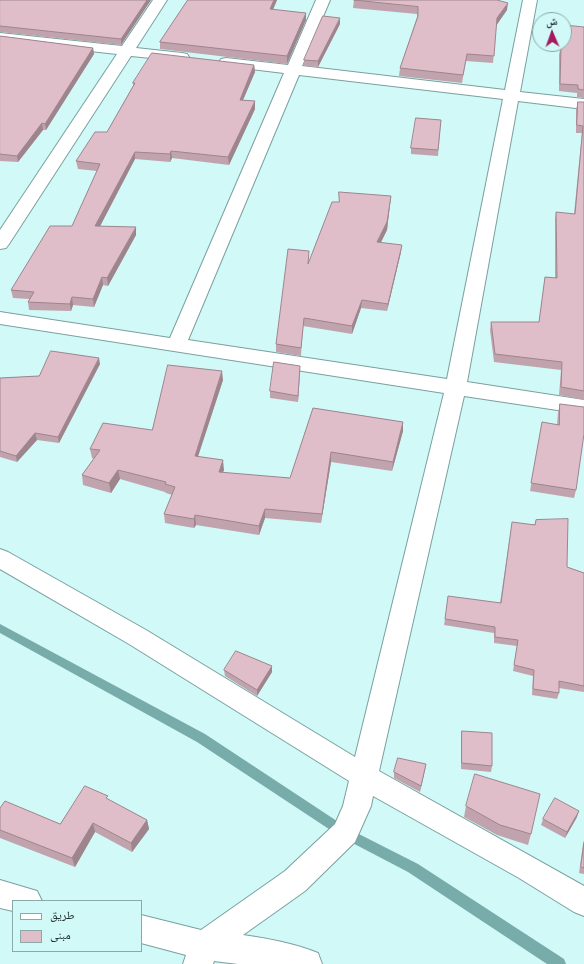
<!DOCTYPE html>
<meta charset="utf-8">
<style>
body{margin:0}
#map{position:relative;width:584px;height:964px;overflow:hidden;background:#d0f9f7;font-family:Poppins,"Noto Naskh Arabic",sans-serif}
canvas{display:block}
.legend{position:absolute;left:12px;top:900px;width:130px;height:52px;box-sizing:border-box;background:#d0f9f7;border:1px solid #8aa9a7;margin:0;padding:5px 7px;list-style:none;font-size:12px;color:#20302f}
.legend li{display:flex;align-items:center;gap:8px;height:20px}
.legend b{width:20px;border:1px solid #8aa9a7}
.north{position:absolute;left:532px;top:12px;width:40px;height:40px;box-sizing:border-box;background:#d0f9f7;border:1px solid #8aa9a7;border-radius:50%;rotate:358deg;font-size:11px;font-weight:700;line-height:16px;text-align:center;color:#20302f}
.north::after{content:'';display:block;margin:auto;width:14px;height:18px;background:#a51b60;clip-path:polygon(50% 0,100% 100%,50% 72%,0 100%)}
</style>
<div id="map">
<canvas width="584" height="964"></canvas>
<ul class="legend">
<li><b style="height:5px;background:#fff"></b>طريق</li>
<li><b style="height:11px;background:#e0bec9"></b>مبنى</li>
</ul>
<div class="north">ش</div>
</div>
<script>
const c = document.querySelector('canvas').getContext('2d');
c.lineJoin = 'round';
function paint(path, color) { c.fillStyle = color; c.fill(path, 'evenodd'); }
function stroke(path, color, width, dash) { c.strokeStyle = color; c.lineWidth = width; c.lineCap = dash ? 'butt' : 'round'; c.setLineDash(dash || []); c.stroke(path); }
paint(new Path2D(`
 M0 624 205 734 349 829 418 864 564 959 566 964H547L408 872 341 837 197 742 0 633Z`), '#78acaa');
const minor = new Path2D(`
 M153 0H167L136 48 182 53 187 54 189 57 187 60 182 61 131 56 9 244 6 248 0 249V230L117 54 0 41V33L122 46Z
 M316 0H330L302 66 505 90 523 0H537L520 92 584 99V109L518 101 467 382 584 400V414L464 396 379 771 584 886V916L574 912 519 878 373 796 371 806 355 842 305 891 243 935C269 939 293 943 318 953L322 964H238L214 961 213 964H183L186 955 141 943V915L201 930 285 871 335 824 343 806 349 781 129 644 0 569V549L8 552 146 630 355 757 444 393 0 324V312L170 338 284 73 226 66 221 65 219 62 221 59 226 58 288 65ZM299 75 503 99 447 379 188 340Z
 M0 880 37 891 42 901H13V911L0 908Z`);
stroke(minor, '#7aa09f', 2);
paint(minor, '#fff');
paint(new Path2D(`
 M0 0H151L121 45 0 32Z
 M188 0H277L273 9 306 20 287 64 160 49V42Z
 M354 0 507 10 496 25 493 63 466 61 462 83 399 76 400 68 417 17V14L353 8Z
 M340 24 318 67 304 66V60Z
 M584 27V98L577 97V93L559 91V55L561 44H564Z
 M0 36 93 48 94 54 46 130H43L18 162 0 161Z
 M254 65 255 72 243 100 255 101V109L229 165 172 158 170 162 135 159 100 226 136 235 108 286 103 285 94 307 73 305 71 311 29 310 28 302 29 299 13 298 11 290 72 226 97 171 78 169 76 161 107 132 133 86V83Z
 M578 102H584V400L559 395 561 370 494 362 490 330 491 322H539L545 277 555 278V219L556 212 574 214 582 133H576V110Z
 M441 120 438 156 411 154V148Z
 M391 196 387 230 381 242 401 252 387 311 361 308 352 334 303 326 301 356 276 352V344L308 262Z
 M100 364 59 443 37 440 17 462 0 457V378L39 376Z
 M300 366 298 402 270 398V391Z
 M223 380 198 457 224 470 222 473 290 478 313 408 403 422V431L392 471 331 462 321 523 265 518 259 535 196 525 194 528 165 523 164 514 172 495 166 493 165 492 120 479 111 493 83 485 82 475 94 459 92 458 90 449 152 430Z
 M560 404 576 490 574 498 530 491 542 422 557 425 558 412Z
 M536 520 567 567 584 573V692L559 688V693L557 699 532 695 533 676 513 671 517 646 494 643V633L444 625 445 619 500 603 511 529 535 524Z
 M224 670 272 672 257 696 225 676Z
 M462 731 492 766 491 772 461 769V737Z
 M426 764 420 792 394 778V772Z
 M108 800 147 820 149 829 132 852 95 832 75 867 0 838V808L60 824Z
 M466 806 531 834 528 845 497 835 464 817Z
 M577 817 565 838 541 825 543 819Z
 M584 840V874L579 873 583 844Z`), '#c1a3ad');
paint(new Path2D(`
 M147 0H151L121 45V39Z
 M274 0H277L270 17V9Z
 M508 3 507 10 496 26 497 18Z
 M306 13V20L287 64V56Z
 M340 18V24L318 67V61Z
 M93 48 94 54 46 130 45 124Z
 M254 65 255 72 240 107V100Z
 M255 101V109L229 165 228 157Z
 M42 123 43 130 18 162 17 156Z
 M171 151 172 158 170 162V154Z
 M135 152V159L96 234 95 226Z
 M391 196 387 230 377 250V242Z
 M136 227V235L108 286 107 278Z
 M402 245 401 252 387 311 388 304Z
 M102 277 103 285 94 307 93 299Z
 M72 297 73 305 71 311 70 304Z
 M362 300 361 308 352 334V326Z
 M99 358 100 364 59 443 58 437Z
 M300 366V372L298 402V396Z
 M222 371 223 380 195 465V456Z
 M403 422V431L392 471 393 462Z
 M35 433 37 440 17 462 16 456Z
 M331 452V462L321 523 322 514Z
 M223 460 224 470 219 482V472Z
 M118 470 120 479 111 493 109 483Z
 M265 509V518L259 535V526Z
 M195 515 196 525 194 528V519Z
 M272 666V672L257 696V690Z
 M426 764 425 770 420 792 421 786Z
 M579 811 577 817 565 838 567 832Z
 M147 820 149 829 132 852 131 843Z
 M93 823 95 832 75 867 72 858Z`), '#9d858d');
const building = new Path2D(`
 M0 0H147L121 39 0 26Z
 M188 0H274L270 9 306 13 287 56 160 42Z
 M354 0H497L508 3 497 18 494 56 467 54 463 75 400 68 418 16V7Z
 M323 16 340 18 318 61 304 60Z
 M564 25 584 27V90L578 89V85L560 84 561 48V44H564Z
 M0 36 93 48 45 124 42 123 17 156 0 154Z
 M152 53 254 65 240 100 255 101 228 157 171 151 170 154 135 152 95 226 136 227 107 278 102 277 93 299 72 297 70 304 28 302 34 292 11 290 50 226H72L100 164 76 161 95 132H107L135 83H133Z
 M578 102H584V391L561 387 562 362 495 354 491 322H539L545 277 557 278 556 212 575 214 583 126 577 125Z
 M416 118 441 120 438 150 411 148Z
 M339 192 391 196 387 222 377 242 402 245 388 304 362 300 352 326 304 318 301 348 276 344 288 249 309 251 308 264 332 202H339Z
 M51 351 99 358 58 437 35 433 16 456 0 451V378L39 376Z
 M274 362 300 366 298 396 270 391Z
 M168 365 222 371 195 456 223 460 219 472 290 478 313 408 403 422 393 462 331 452 322 514 265 509 259 526 195 515 194 519 164 514 175 487 165 484 166 482 118 470 109 483 82 475 100 450 90 449 103 423 152 430Z
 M560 404 584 407V434L576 490 531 483 542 422 559 425Z
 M568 519 567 567 584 573V686L559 681V693L533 689 534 670 514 665 518 640 495 637V627L445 619 448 596 501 603 512 522 535 525 536 520Z
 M236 651 272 666 257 690 224 670Z
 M462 731 492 733V766L462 763Z
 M398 758 426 764 421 786 394 772Z
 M475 774 540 794 531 834 500 825 466 806Z
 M85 786 108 796 106 798 147 820 131 843 93 823 72 858 0 830V808L5 801 60 824Z
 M555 798 579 811 567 832 543 819Z
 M584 843V868L581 867Z`);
paint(building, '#e0bec9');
stroke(building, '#9d858d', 1);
</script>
